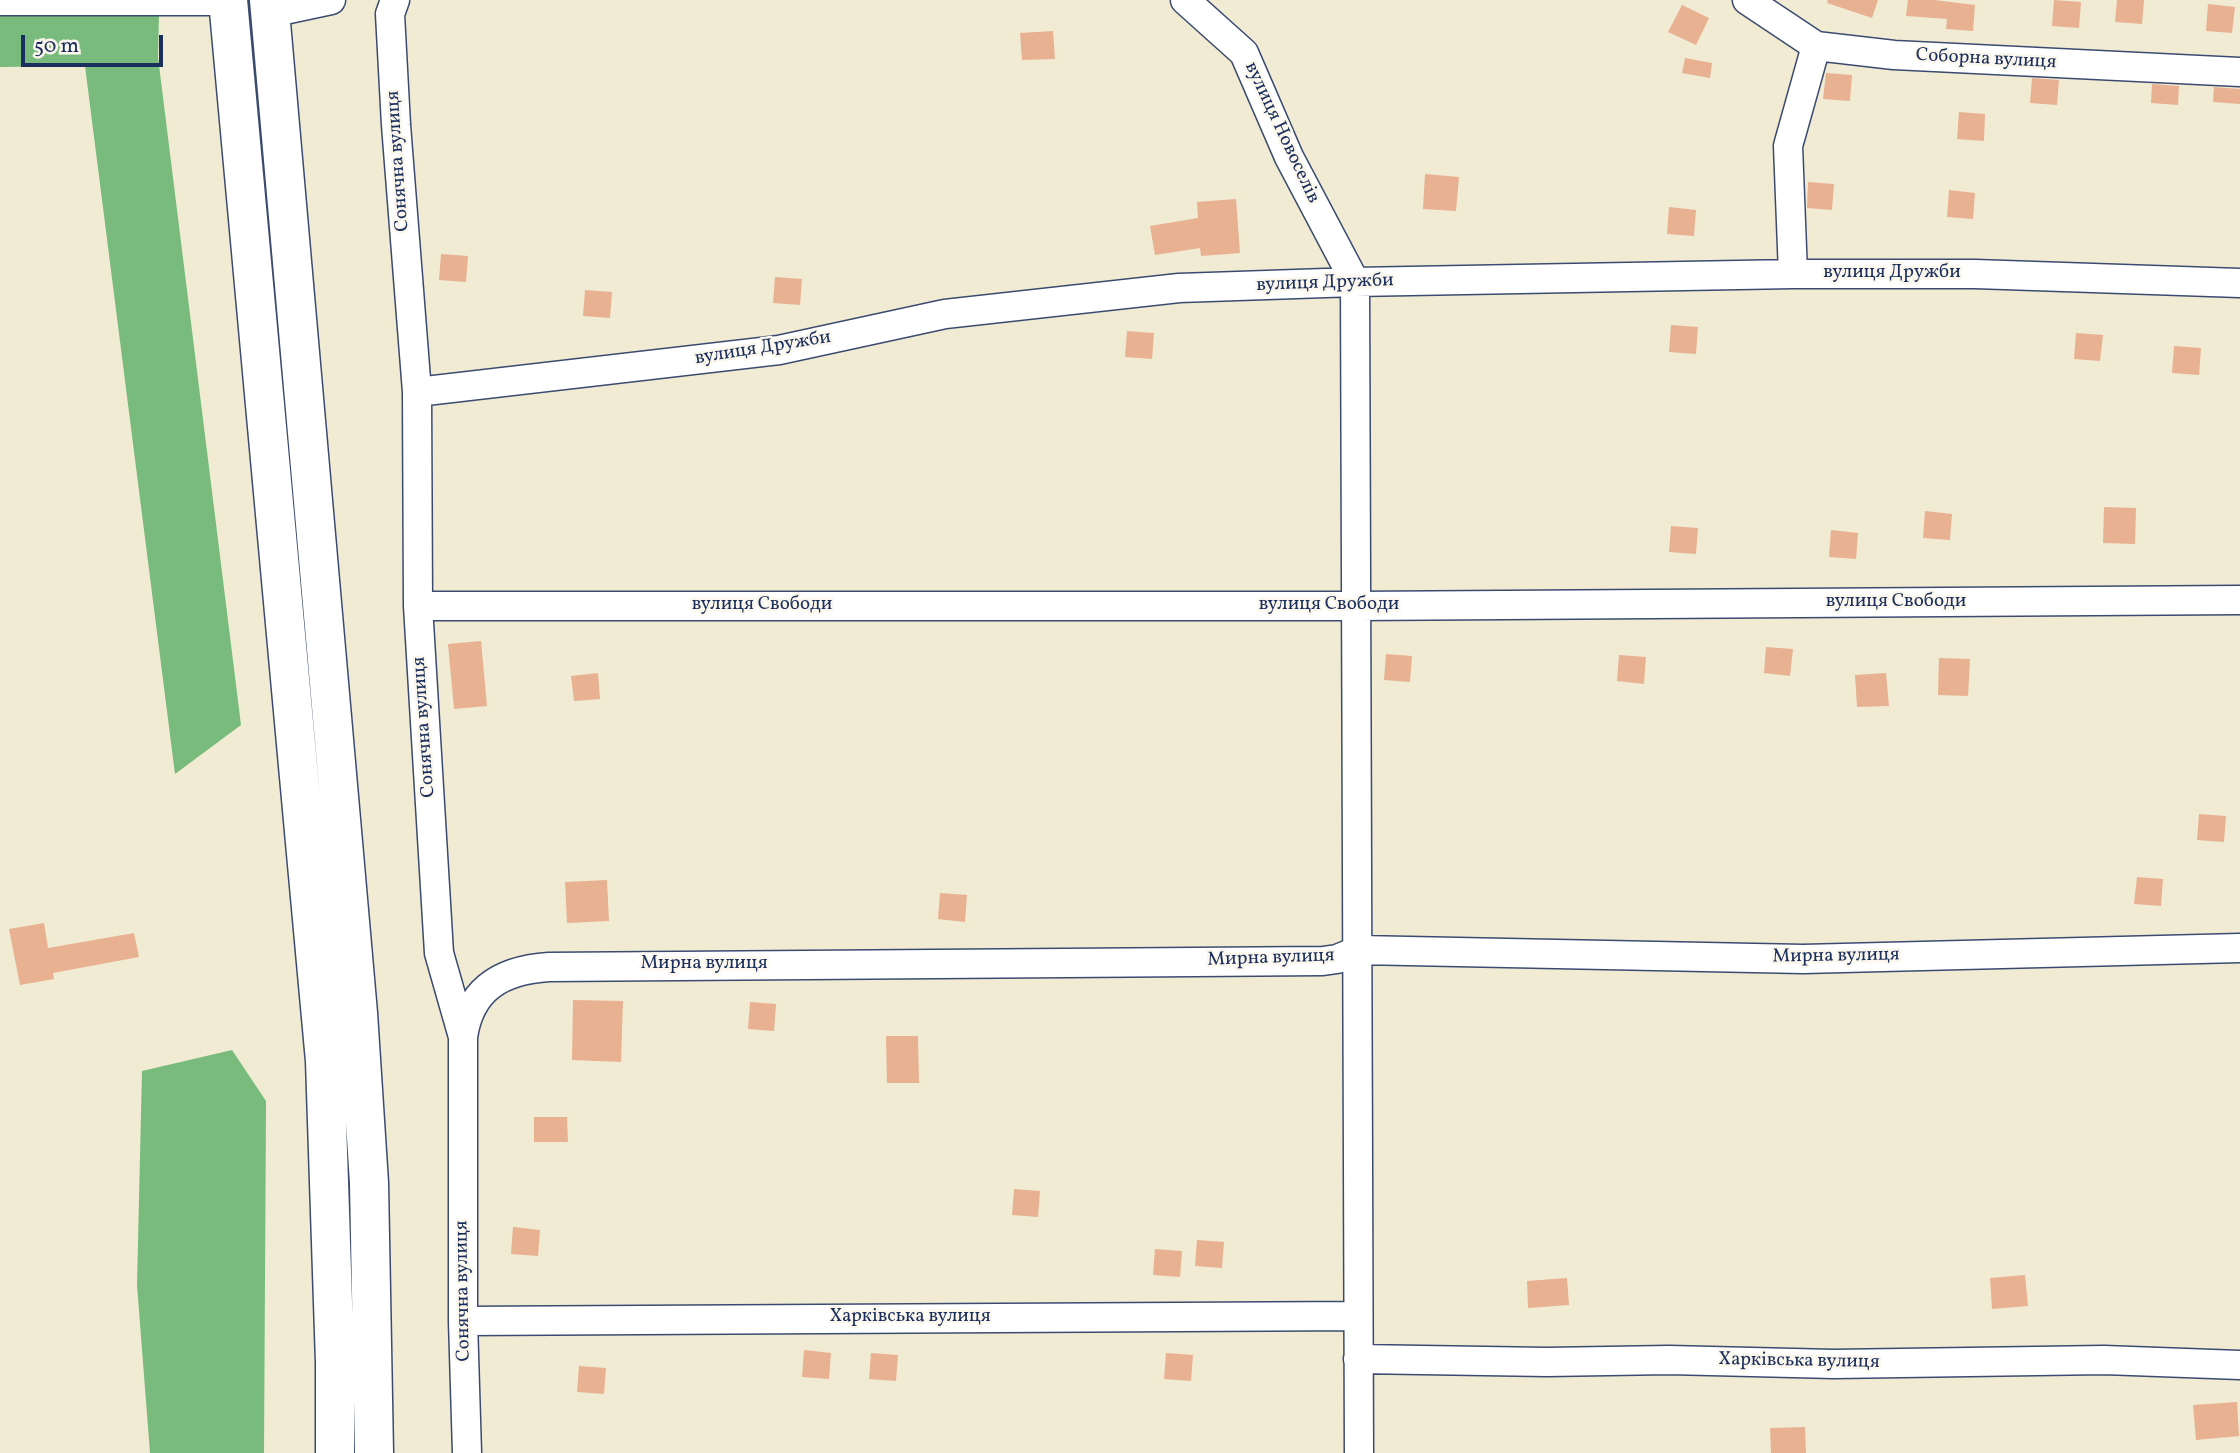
<!DOCTYPE html>
<meta charset="utf-8">
<style>
body{margin:0}
#map{position:relative;width:2240px;height:1453px;overflow:hidden;background:#f1ebd3;font-family:Vollkorn,serif}
canvas{display:block}
.scale{position:absolute;left:21px;top:35px;width:142px;height:32px;box-sizing:border-box;border:4px solid #1b2f5e;border-top:0;padding-left:9px;font-size:21px;line-height:24px;white-space:nowrap;color:#1b2f5e;-webkit-text-stroke:5px #fbf7ec;paint-order:stroke}
</style>
<div id="map">
<canvas width="2240" height="1453"></canvas>
<div class="scale">50 m</div>
</div>
<script>
const c = document.querySelector('canvas').getContext('2d');
c.lineJoin = 'round';
function paint(path, color) { c.fillStyle = color; c.fill(path, 'evenodd'); }
function stroke(path, color, width, dash) { c.strokeStyle = color; c.lineWidth = width; c.lineCap = dash ? 'butt' : 'round'; c.setLineDash(dash || []); c.stroke(path); }
function label(font, color, halo, rows, align = 'center') {
  c.font = font + ' Vollkorn,serif'; c.lineWidth = 5; c.setLineDash([]); c.textBaseline = 'middle'; c.strokeStyle = halo; c.fillStyle = color; for (const [text, x, y, turn = 0] of rows) {
    c.save(); c.translate(x, y); c.rotate((+turn || 0) * Math.PI / 180); c.textAlign = isNaN(turn) ? turn : align; if (halo) c.strokeText(text, 0, 0); c.fillText(text, 0, 0); c.restore();
  }
}
paint(new Path2D(`
 M159 14 158 57 241 725 175 774 85 66 0 67V15Z
 M232 1050 266 1101 264 1453H150L137 1285 142 1071Z`), '#78bb7d');
paint(new Path2D(`
 M1828 0H1878L1872 18 1827 3Z
 M1908 0H1934L1975 5 1973 31 1946 29 1947 19 1906 16Z
 M2054 0 2081 2 2079 28 2052 26Z
 M2117 0H2144L2142 24 2115 22Z
 M2208 4 2235 7 2232 33 2206 31Z
 M1682 5 1709 18 1696 45 1668 32Z
 M1053 31 1055 59 1022 60 1020 33Z
 M1685 58 1712 63 1710 78 1682 73Z
 M1826 73 1852 75 1850 101 1823 99Z
 M2032 78 2059 80 2057 105 2030 103Z
 M2152 84 2179 86 2178 105 2151 103Z
 M2214 87 2240 89V104L2213 102Z
 M1959 112 1985 114 1984 141 1957 139Z
 M1425 174 1459 177 1456 211 1423 209Z
 M1808 182 1834 184 1832 210 1807 208Z
 M1949 190 1975 193 1973 219 1947 217Z
 M1236 199 1240 253 1201 256 1200 248 1155 255 1150 226 1198 218 1197 202Z
 M1669 207 1696 210 1694 236 1667 234Z
 M441 254 468 256 466 282 439 280Z
 M775 277 802 279 800 305 773 303Z
 M585 290 612 292 610 318 583 316Z
 M1671 325 1698 327 1696 354 1669 352Z
 M1127 331 1154 333 1152 359 1125 357Z
 M2076 333 2103 335 2100 361 2074 359Z
 M2174 346 2201 348 2199 375 2172 373Z
 M2104 507 2136 508 2135 544 2103 543Z
 M1925 511 1952 514 1950 540 1923 538Z
 M1671 526 1698 528 1696 554 1669 552Z
 M1831 530 1858 533 1856 559 1829 557Z
 M481 641 487 706 454 709 448 644Z
 M1766 647 1793 649 1790 676 1764 673Z
 M1386 654 1412 656 1410 682 1384 680Z
 M1619 655 1646 657 1644 684 1617 681Z
 M1939 658 1970 659 1968 696 1938 695Z
 M598 673 600 699 574 701 571 676Z
 M1886 673 1889 706 1857 707 1855 675Z
 M2199 814 2226 816 2224 842 2197 840Z
 M2137 877 2163 879 2161 906 2134 904Z
 M607 880 609 921 567 923 565 882Z
 M940 893 967 895 965 922 938 919Z
 M44 923 48 948 134 933 139 957 53 973 54 979 20 985 9 929Z
 M573 1000 623 1001 621 1062 572 1060Z
 M750 1002 776 1004 774 1031 748 1029Z
 M886 1036H918L919 1083H887Z
 M534 1117H567L568 1142H534Z
 M1014 1189 1040 1191 1038 1217 1012 1215Z
 M513 1227 540 1230 538 1256 511 1254Z
 M1197 1240 1224 1242 1222 1268 1195 1266Z
 M1155 1249 1182 1251 1180 1277 1153 1275Z
 M2025 1275 2028 1306 1992 1309 1990 1278Z
 M1567 1278 1569 1305 1528 1308 1527 1281Z
 M804 1350 831 1353 829 1379 802 1377Z
 M871 1353 898 1355 896 1381 869 1379Z
 M1166 1353 1193 1355 1191 1381 1164 1379Z
 M579 1366 606 1368 604 1394 577 1392Z
 M2237 1402 2239 1436 2196 1440 2193 1405Z
 M1805 1427 1806 1453H1771L1770 1428Z`), '#e8b192');
const minor = new Path2D(`
 M395 0 390 14 396 125 417 392 418 606 439 953 463 1037V1321L467 1453
 M1185 0 1244 53 1289 157 1355 282 1359 1453
 M1747 0 1816 46 1894 55 2240 72
 M0 1H228
 M270 13 331 0
 M1793 274 1788 146 1816 46
 M417 392 779 350 945 314 1179 288 1355 282 1793 274H1975L2240 283
 M418 606H1357L2240 600
 M463 1037C470 988 502 970 549 967L1323 961 1337 959 1359 950 1803 959 2240 948
 M463 1321 1358 1316
 M1358 1359 1547 1362 1669 1360 1834 1364 2104 1360 2240 1365`);
const highway = new Path2D(`
 M228 0 325 1061 335 1363V1453
 M269 0 358 1013 369 1183 374 1453`);
stroke(minor, '#3b4b70', 31);
stroke(highway, '#3b4b70', 41);
stroke(minor, '#fff', 28);
stroke(highway, '#fff', 38);
label('19px', '#1b2f5e', '#fbf7ec', [
 ["Соборна вулиця",1986,60,3],
 ["вулиця Новоселів",1281,133,65],
 ["Сонячна вулиця",399,161,-94],
 ["вулиця Дружби",1892,274],
 ["вулиця Дружби",1325,284,-2],
 ["вулиця Дружби",763,349,-9],
 ["вулиця Свободи",1896,603],
 ["вулиця Свободи",762,606],
 ["вулиця Свободи",1329,606],
 ["Сонячна вулиця",425,727,-94],
 ["Мирна вулиця",1836,957,-1],
 ["Мирна вулиця",1271,959,-2],
 ["Мирна вулиця",704,965],
 ["Сонячна вулиця",464,1291,-91],
 ["Харківська вулиця",910,1318],
 ["Харківська вулиця",1799,1362,1]
]);
</script>
